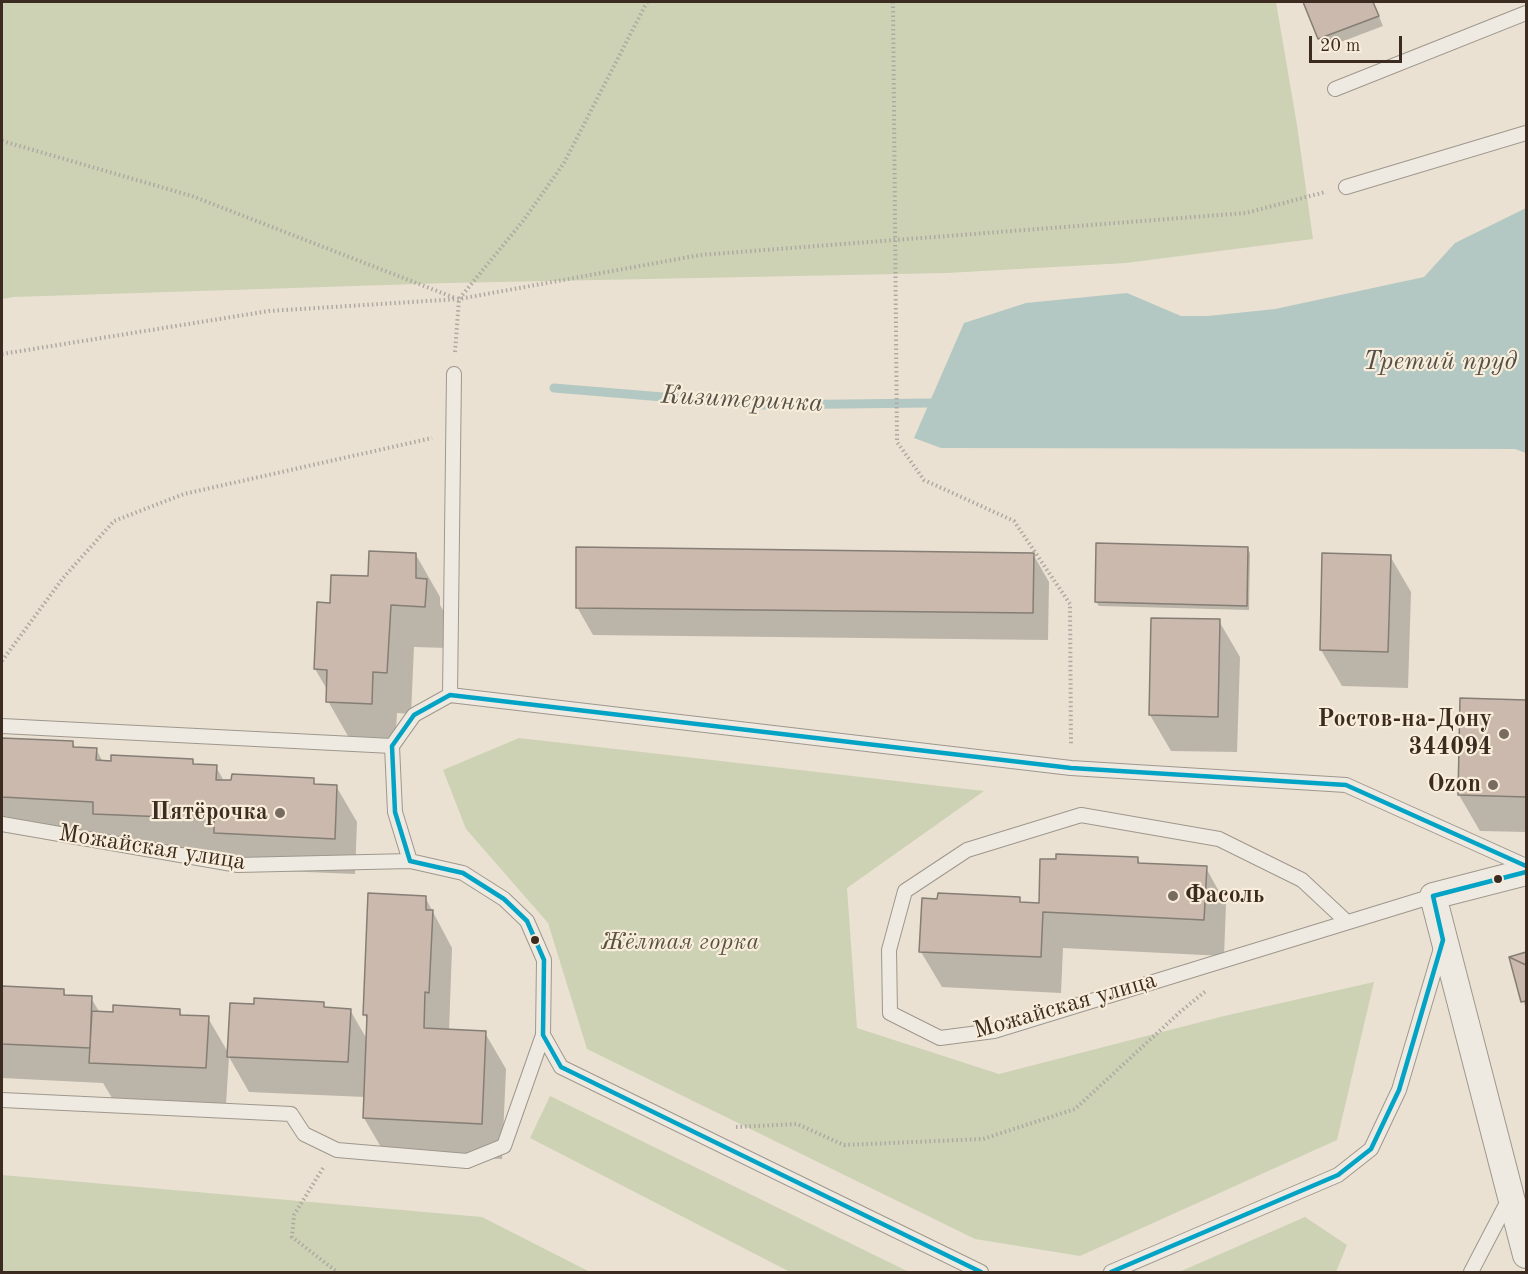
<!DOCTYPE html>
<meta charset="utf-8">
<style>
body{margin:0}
#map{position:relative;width:1528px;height:1274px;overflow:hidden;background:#eae1d2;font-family:"Old Standard TT",serif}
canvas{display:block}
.frame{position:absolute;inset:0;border:3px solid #3b2b21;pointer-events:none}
.scale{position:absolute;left:1309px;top:36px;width:93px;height:27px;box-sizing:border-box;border:3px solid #3b2b21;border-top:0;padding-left:8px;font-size:18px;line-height:21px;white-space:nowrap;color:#3b2b21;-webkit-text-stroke:4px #f8eddb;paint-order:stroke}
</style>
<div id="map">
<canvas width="1528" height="1274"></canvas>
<div class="frame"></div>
<div class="scale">20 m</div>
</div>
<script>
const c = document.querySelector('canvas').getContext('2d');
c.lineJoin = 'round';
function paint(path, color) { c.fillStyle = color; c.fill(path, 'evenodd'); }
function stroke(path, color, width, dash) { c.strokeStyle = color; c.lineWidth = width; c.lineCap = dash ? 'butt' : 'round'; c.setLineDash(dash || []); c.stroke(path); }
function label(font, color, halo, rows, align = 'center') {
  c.font = font + ' "Old Standard TT",serif'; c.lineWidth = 4.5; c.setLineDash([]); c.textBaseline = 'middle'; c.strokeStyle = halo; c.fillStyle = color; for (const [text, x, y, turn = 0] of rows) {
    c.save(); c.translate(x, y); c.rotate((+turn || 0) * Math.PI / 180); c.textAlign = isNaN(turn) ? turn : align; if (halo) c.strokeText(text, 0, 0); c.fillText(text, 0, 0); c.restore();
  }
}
paint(new Path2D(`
 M2 2H1276L1297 125 1313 239 1126 263 947 273 449 283 13 297 2 299Z
 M519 738 984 791 847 888 857 1028 999 1074 1224 1016 1374 982 1337 1140 1080 1256 975 1239 587 1049 548 923 466 829 443 770Z
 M550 1096 909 1272H790L530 1138Z
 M2 1175 482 1217 590 1272H2Z
 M1305 1217 1347 1245 1336 1272H1179Z`), '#cdd2b4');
paint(new Path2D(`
 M1526 208V453L1515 449 941 448 914 438 964 323 1026 303 1127 293 1181 316H1208L1275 309 1424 277 1455 243Z`), '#b4c8c3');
paint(new Path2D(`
 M1305 2H1373L1383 26 1325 48Z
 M1247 548 1250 553 1249 610 1099 606 1096 602Z
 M1033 554 1049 582 1048 640 593 635 577 607Z
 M416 555 440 597V605L450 622 449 648 414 647 411 714 397 713 395 745 352 743 328 701V691L315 669 332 604 369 578Z
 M1390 556 1411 592 1408 688 1342 686 1321 650Z
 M1219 621 1240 657 1237 752 1171 751 1150 715Z
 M1462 699 1526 701V832L1480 831 1459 795Z
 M2 739 72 742 76 748 96 749 103 762 192 760 196 766 216 767 224 781 313 780 316 785 336 786 357 822 355 874 236 869 228 854 115 849 108 837 2 832Z
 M1138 859 1141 865 1206 868 1226 904 1224 956 1063 948 1061 993 942 987 921 952 1019 899 1022 904 1040 905Z
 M425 897 452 948 449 1031 485 1033 506 1069 502 1159 385 1154 364 1118 365 1097 249 1092 229 1057 226 1104 112 1098 103 1083 2 1078V987L63 990 67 997 91 998 100 1013 179 1010 183 1017 208 1018 229 1054 323 1003 327 1009 350 1010 368 1041 369 1022 364 1014Z
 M1526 954V1006H1525L1511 958Z`), '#0003');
stroke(new Path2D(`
 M554 388 760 405 929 403`), '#b4c8c3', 9);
const building = new Path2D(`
 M1303 2H1373L1379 16 1318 39Z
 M1096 543 1248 547 1247 606 1095 602Z
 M576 547 1034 553 1033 613 576 608Z
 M369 551 416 553V578L427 579 425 607 391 605 387 673 373 672 372 704 326 702 327 670 314 669 317 602 330 603 331 575 368 576Z
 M1322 553 1391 555 1388 652 1320 650Z
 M1151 618 1220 619 1218 717 1149 715Z
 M1460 698 1526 700V797L1458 795Z
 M2 738 73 741V747L97 748 96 760 111 761V755L193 759V764L217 765 216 780H231L232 774 314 778V784L337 785 335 839 214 833V819L93 814V802L2 797Z
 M1056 854 1138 857V863L1207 866 1204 920 1043 912 1041 957 919 952 922 898 937 899 938 893 1020 897V902L1039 903 1040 859H1056Z
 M368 893 426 896V910H433L429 993 425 992 424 1028 486 1031 482 1124 363 1118 367 1015H363Z
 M1526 952V965L1509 957Z
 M1509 957 1526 965V1001L1521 1002Z
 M2 986 64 989V995L92 996 90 1048 2 1044Z
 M254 998 324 1002V1007L351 1009 348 1062 227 1057 230 1003 254 1004Z
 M113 1005 180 1009V1015L209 1016 206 1068 89 1063 92 1011 113 1012Z`);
paint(building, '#cab9ac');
stroke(building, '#857e75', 1.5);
const service = new Path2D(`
 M1335 89 1526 13
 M1346 187 1526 133
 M450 695 454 374
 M2 726 392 746
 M2 824 238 865 410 861 463 873 504 899 527 921 544 960 543 1035 561 1067 981 1272
 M410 861 395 812 392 746 414 715 450 695 1071 768 1346 785 1526 866
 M1347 922 1302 880 1219 839 1081 815 967 850 905 891 889 950 890 1013 940 1038 994 1031 1433 896
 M2 1100 291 1114 304 1134 337 1150 467 1161 504 1146 543 1035
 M1111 1272 1338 1175 1371 1149 1399 1090 1442 945
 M1471 1272 1510 1197`);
const minor = new Path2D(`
 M1526 872 1433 896 1526 1255`);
stroke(service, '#9e978d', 16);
stroke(minor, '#9e978d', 28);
stroke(new Path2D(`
 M893 2 897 442 924 480 1014 521 1070 604 1071 745
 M2 141 192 196 455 298
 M455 352 459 299 523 221 564 163 647 2
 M2 354 269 311 459 299 700 255 1246 213 1325 192
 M2 661 63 578 114 521 184 494 432 438
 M736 1127 797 1124 844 1145 983 1139 1075 1109 1180 1012 1207 990
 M323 1168 294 1215 292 1237 337 1272`), '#aea9a2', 4, [1.5, 3]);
stroke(service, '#eeeae1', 14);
stroke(minor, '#eeeae1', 26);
stroke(new Path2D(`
 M410 861 395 812 392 746 414 715 450 695 1071 768 1346 785 1526 866
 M410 861 463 873 504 899 527 921 544 960 543 1035 561 1067 981 1272
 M1111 1272 1338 1175 1371 1149 1399 1090 1443 940 1433 896 1526 872`), '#03a3c5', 4.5);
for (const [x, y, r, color] of [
 [1504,734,6,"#786b5f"],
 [1493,785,6,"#786b5f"],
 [280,813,6,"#786b5f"],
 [1498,879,5,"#3b2b21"],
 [1173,896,6,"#786b5f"],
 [535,940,5,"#3b2b21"]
]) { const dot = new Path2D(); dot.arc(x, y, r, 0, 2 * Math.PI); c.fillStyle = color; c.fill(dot); stroke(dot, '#f8eddb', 2); }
label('bold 24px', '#3b2b21', '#f8eddb', [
 ["Ростов-на-Дону",1492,720],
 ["344094",1492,748],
 ["Ozon",1481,785],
 ["Пятёрочка",268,813],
 ["Фасоль",1185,896,"left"]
], 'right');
label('24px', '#3b2b21', '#f8eddb', [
 ["Можайская улица",152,848,9],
 ["Можайская улица",1065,1006,-16]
]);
label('italic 24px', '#5a5240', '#f8eddb', [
 ["Жёлтая горка",680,943]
]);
label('italic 26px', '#545048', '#f8eddb', [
 ["Третий пруд",1440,362],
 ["Кизитеринка",742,400,3]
]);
</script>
